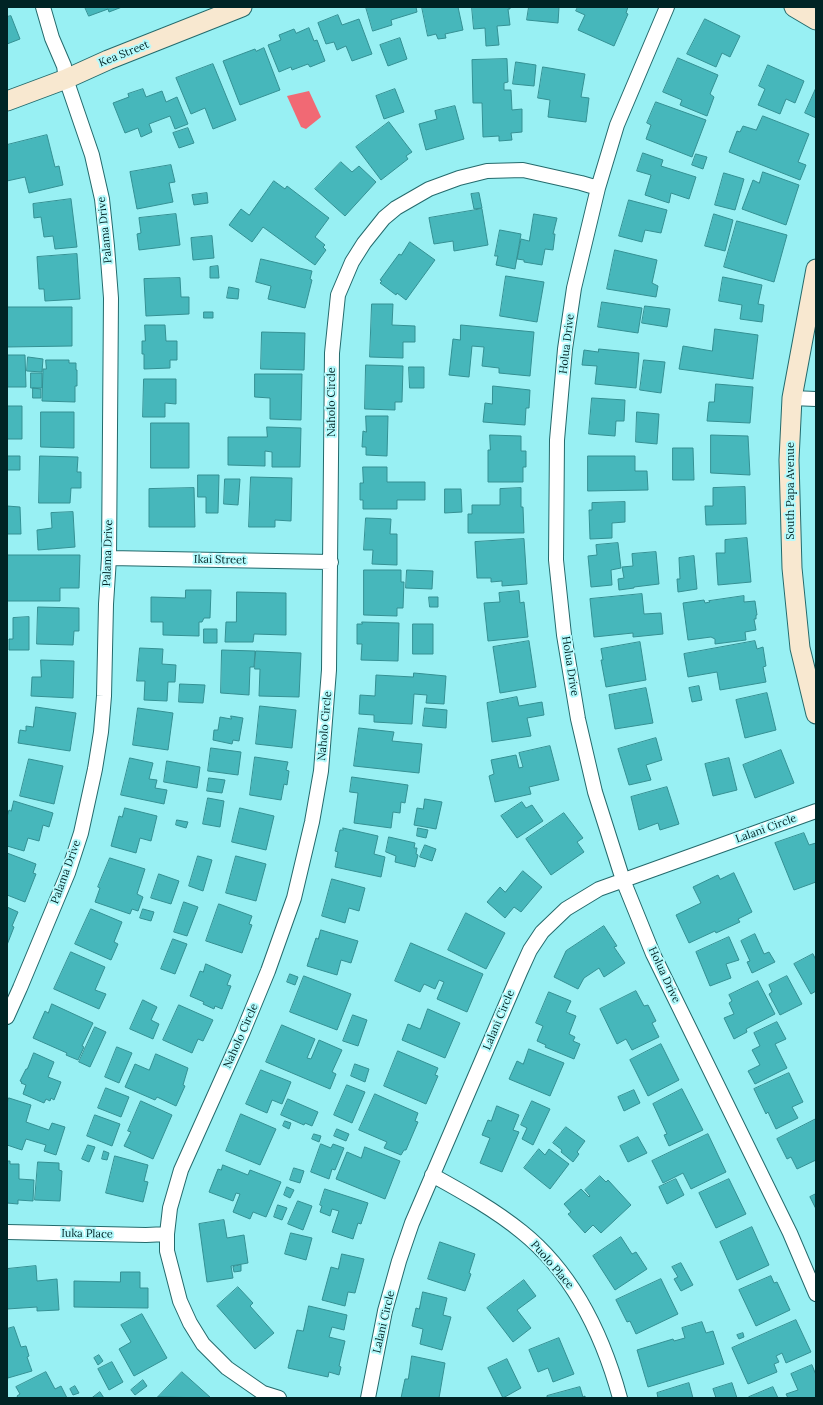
<!DOCTYPE html>
<style>
body{margin:0}
#map{position:relative;width:823px;height:1405px;overflow:hidden;background:#98f0f3;font-family:Lora,serif}
canvas{display:block}
.frame{position:absolute;inset:0;border:8px solid #002425;pointer-events:none}
</style>
<div id="map">
<canvas width="823" height="1405"></canvas>
<div class="frame"></div>
</div>
<script>
const c = document.querySelector('canvas').getContext('2d');
c.lineJoin = 'round';
function paint(path, color) { c.fillStyle = color; c.fill(path, 'evenodd'); }
function stroke(path, color, width, dash) { c.strokeStyle = color; c.lineWidth = width; c.lineCap = dash ? 'butt' : 'round'; c.setLineDash(dash || []); c.stroke(path); }
function label(font, color, halo, rows, align = 'center') {
  c.font = font + ' Lora,serif'; c.lineWidth = 4; c.setLineDash([]); c.textBaseline = 'middle'; c.strokeStyle = halo; c.fillStyle = color; for (const [text, x, y, turn = 0] of rows) {
    c.save(); c.translate(x, y); c.rotate((+turn || 0) * Math.PI / 180); c.textAlign = isNaN(turn) ? turn : align; if (halo) c.strokeText(text, 0, 0); c.fillText(text, 0, 0); c.restore();
  }
}
paint(new Path2D(`
 M309 91 321 117 306 129 301 127 287 96Z`), '#f16974');
const building = new Path2D(`
 M85 7H122L109 12 108 9 89 16Z
 M366 7H416L417 12 391 20 392 25 373 31Z
 M422 7H458L463 30 445 34 446 38 438 39 436 34 428 36Z
 M472 7H510V9H508L510 25 497 26 499 45 486 46 485 28 474 29Z
 M529 7H559L558 23 527 20Z
 M578 7H628L626 13 628 14 614 46 578 30 585 15 576 11Z
 M338 15 342 25 359 19 372 54 352 61 346 46 337 50 334 42 326 44 318 23Z
 M11 16 20 39 7 44V17Z
 M705 19 740 36 730 57 722 53 716 67 687 54Z
 M309 28 314 41 317 40 325 61 310 67 308 64 292 70 291 67 279 72 268 45 281 40 279 35 294 29 296 33Z
 M400 38 407 59 388 66 380 45Z
 M264 48 280 90 240 105 223 61 255 49 256 51Z
 M678 58 718 75 710 94 714 97 707 116 680 105 682 100 663 92Z
 M507 59 508 82 504 83V90H511L512 110 522 109V132L511 133 512 140 499 141V136L483 137 482 103H473L472 60Z
 M516 62 536 65 534 86 513 84Z
 M213 64 236 120 213 129 205 108 191 114 176 78Z
 M768 65 804 81 795 103 786 99 780 114 758 105 765 89 759 86Z
 M543 67 585 74 581 97 589 98 586 122 548 117 550 100 538 98Z
 M816 88V118L805 113Z
 M143 89 146 97 162 91 166 102 177 97 188 124 175 129 170 116 149 124 152 132 141 137 138 128 125 133 113 103 129 97 128 94Z
 M395 89 404 112 384 119 376 96Z
 M656 102 706 120 692 157 646 139 651 125 647 123Z
 M455 106 464 139 426 150 419 124 437 119 435 111Z
 M763 116 809 134 798 162 806 165 800 180 729 152 737 131 740 132 743 126 756 130Z
 M389 122 412 152 406 156 408 159 381 180 356 147Z
 M188 128 194 143 179 148 173 133Z
 M47 135 55 167 59 166 63 185 29 193 25 177 7 181V145Z
 M643 153 663 160 661 166 696 177 689 199 671 193 669 203 645 195 651 175 637 171Z
 M696 154 707 157 703 169 692 165Z
 M341 162 352 172 359 166 376 182 345 216 315 189Z
 M171 165 175 182 169 183 173 202 137 209 130 172Z
 M763 172 799 185 786 225 742 209 753 180 759 183Z
 M724 173 744 179 735 210 715 205Z
 M274 181 285 189 287 186 329 218 315 237 325 245 323 247 326 250 315 265 263 227 252 242 229 225 241 209 249 215Z
 M207 193 208 203 194 205 192 195Z
 M479 193 482 208 474 209 471 194Z
 M71 199 77 247 55 249 53 236 44 237 41 217 34 218 33 204Z
 M629 200 667 210 661 233 645 230 642 242 619 236Z
 M482 209 488 245 454 251 453 241 434 244 429 218Z
 M176 214 180 245 139 250 137 234 141 233 139 218Z
 M534 214 557 218 553 234H555L553 250 545 249 542 265 524 262V260L517 259 521 239 529 241Z
 M714 214 733 220 725 251 705 246Z
 M737 221 787 235 774 282 724 267Z
 M500 230 521 234 515 269 496 265 498 256H495Z
 M212 236 214 258 193 260 191 238Z
 M410 242 435 260 406 300 397 293 396 295 380 283 382 281 380 280 399 254 401 255Z
 M615 250 657 260 652 283 658 286 656 297 607 289Z
 M77 254 80 299 45 301 44 289H39L37 257Z
 M261 259 312 271 310 279 312 280 305 308 268 299 271 286 256 282Z
 M218 266 219 278H210V267Z
 M506 276 544 282 537 322 500 316Z
 M723 277 762 285 758 304 764 305 762 322 740 319 742 305 719 301Z
 M180 278 181 297H189V314L146 316 144 279Z
 M229 287 239 289 238 299 227 298Z
 M602 302 642 308 638 333 598 327Z
 M372 304H393L392 325 415 326V342H403V358L370 357Z
 M645 306 670 309 667 327 642 323Z
 M7 307H72V346L7 347Z
 M204 312H213V318H204Z
 M145 325H165L166 341H177V360H170V368L144 369V354H142V341H145Z
 M461 325 534 332 530 376 499 373V368L482 366 484 347 472 346 469 377 449 375 453 339 460 340Z
 M715 329 758 335 753 379 679 369 683 346 712 351Z
 M262 332 305 333 304 370 261 369Z
 M599 349 639 353 636 388 595 384 597 366 582 365 584 350 598 352Z
 M8 355H25L26 387H8Z
 M28 357 43 359 42 372 27 371Z
 M46 360H69V363H76V370H77V386H75V402L42 401 43 369H46Z
 M644 360 665 362 661 393 640 390Z
 M366 365 403 366 402 402H395V410L365 409Z
 M409 367H424V388H410Z
 M31 373H42V388H31Z
 M255 374H302L301 420 270 419V398L255 397Z
 M144 379H176V404L165 403V417H143Z
 M716 384 753 387 750 423 707 421 709 402H714Z
 M493 386 530 390 529 408H526L525 425 483 422 485 403 492 404Z
 M33 388 41 389V398H33Z
 M592 398 625 400 624 421H616L615 436 589 434Z
 M7 406H22V439H7Z
 M41 412H74V448L41 447Z
 M637 412 659 414 657 444 636 442Z
 M366 416H388L387 456 366 455V447H362L363 431 366 432Z
 M151 423H189V468H151Z
 M267 427 301 428 300 467H272V452L265 451V466L228 465V437H267Z
 M490 435 521 436V451H526V467H523V482H488V450H490Z
 M711 435 748 436 750 475 711 473Z
 M673 448H693L694 480H673Z
 M7 456H20V470H7Z
 M40 456 78 457 77 472H81V488H71L70 503H39Z
 M588 456H635V471H647L648 490 588 491Z
 M363 467H387V482H425V500H397V509H363V500H360V483H363Z
 M198 475H219L218 513H206V497H198Z
 M251 477 292 478 291 521 275 520V527H249Z
 M225 479H240L238 505 224 504Z
 M745 487 746 524 706 525 705 506H713V488Z
 M194 488 195 527H149V489Z
 M521 488V507H523L524 533H468V514H472V505H500V489Z
 M445 489H461L462 512 445 513Z
 M625 502V522L612 523V538L590 539 589 510H592V503Z
 M7 506 20 507 21 534H7Z
 M73 512 75 547 38 550 37 530 52 528 51 513Z
 M366 518 391 519 390 534H397V565L372 564 373 550H364Z
 M747 538 751 582 718 585 716 553H725V540Z
 M524 539 527 584 502 586V581L491 582V578H477L475 542Z
 M618 543 621 568 611 570 612 585 591 587 588 556 597 555 596 545Z
 M656 552 659 584 634 587V588L619 590 618 579 624 578 622 567 633 566 632 554Z
 M7 555H80L79 588H60V601H7Z
 M694 556 697 589 678 592 677 579H680L679 558Z
 M364 570H401V582H404L403 608H397V616L364 615Z
 M407 570 433 571 432 589 406 588Z
 M186 590H211L210 618H204L202 622H199V636L163 635V622H151V597L185 598Z
 M519 591 520 603 524 602 528 637 488 641 484 603 500 602 499 593Z
 M237 592 286 593V635L254 634 253 642H225L226 622H236Z
 M642 594 644 614 661 613 663 634 633 637V633L594 637 590 599Z
 M744 596V602L755 601 757 615H756V619H754L756 630 745 632 746 640 715 644V639L711 637 688 640 683 603 704 600 705 603 710 602 709 601Z
 M429 597H438V607H430Z
 M38 607 79 608V631H74L73 645 37 644Z
 M29 617V650H9V639H13V618Z
 M362 622 399 623 398 661 361 660 362 644H357V624H362Z
 M413 624H433V654H413Z
 M204 629H217V643H204Z
 M529 641 536 687 500 693 493 647Z
 M755 641 757 649 763 647 766 666 763 667 766 682 720 690 717 672 688 677 684 654Z
 M640 642 646 680 606 687 601 660H603L601 649Z
 M140 648 163 649 162 664 176 665 175 682H168L167 701 144 700 145 681H137Z
 M222 650 255 651 254 667H250L249 695 221 693Z
 M256 651 301 653 299 697 259 696 260 669H255Z
 M41 660 74 661 73 698 31 696 32 677H41Z
 M414 673 446 676 444 704 426 703 427 695 414 694 412 724 374 722V715L359 714 360 695 375 696 376 675 413 677Z
 M180 684 205 685 203 703 179 702Z
 M699 686 702 700 692 702 689 688Z
 M646 688 653 723 615 729 609 695Z
 M767 693 776 730 745 738 736 700Z
 M517 697 519 706 542 702 544 715 527 718 531 736 492 742 487 703Z
 M260 706 296 710 292 748 256 744Z
 M36 707 76 713 70 751 18 743 20 730 26 731V726L33 727Z
 M138 708 173 713 168 750 133 745Z
 M425 708 447 710 446 728 423 726Z
 M231 716 243 718 239 741 233 740 232 744 213 740 214 730H218L220 717 231 719Z
 M359 728 394 732 392 741 422 744 419 773 354 766Z
 M656 738 662 760 646 765 651 780 629 785 618 749Z
 M550 746 559 780 529 787 531 794 495 802 489 776 494 774 491 760 516 755 519 768 523 767 519 753Z
 M211 748 241 752 238 775 208 771Z
 M781 750 794 783 755 798 743 765Z
 M255 757 288 762 286 770 289 771 287 785 284 784 281 800 250 795Z
 M130 758 153 763 149 779 157 780 155 788 167 790 164 804 121 795Z
 M729 758 737 790 713 796 705 764Z
 M29 759 63 766 54 804 20 796Z
 M167 761 200 767 197 788 164 782Z
 M352 777 408 785 405 803 401 802 400 813 393 812 391 828 354 823 358 793 350 792Z
 M209 778 225 780 222 793 207 791Z
 M667 787 679 824 660 830 658 823 639 830 631 797Z
 M208 798 224 801 220 827 203 824Z
 M425 799 442 802 436 829 414 825 417 808 423 809Z
 M14 801 53 813 49 827 43 825 39 841 28 838 24 851 7 846V817L9 810 11 811Z
 M522 802 526 808 532 805 543 821 517 838 501 816Z
 M125 808 157 816 151 841 140 838 136 853 111 846 119 816 122 817Z
 M240 808 274 816 266 850 232 842Z
 M564 813 583 838 577 842 584 852 551 875 526 839Z
 M177 820 188 822 186 828 176 825Z
 M343 828 378 836 374 854 385 857 381 877 335 867 338 852 335 851 340 830H343Z
 M418 828 428 830 426 838 417 836Z
 M804 833 809 845 816 843V882L794 890 775 843Z
 M389 837 415 843 414 848H417L416 854 418 855 415 867 395 862 396 856 386 852Z
 M425 845 436 849 432 861 420 857Z
 M7 853 36 864 33 873 36 874 25 902 7 895Z
 M198 856 212 860 203 891 189 886Z
 M236 856 266 864 256 901 226 893Z
 M110 858 145 869 137 894 143 897 138 911 132 909 130 914 95 902 100 888 98 887Z
 M523 871 542 887 521 912 514 907 505 918 487 902 500 887 505 892Z
 M734 873 752 912 738 919 740 922 716 933 715 931 689 943 676 915 701 903 693 887 718 875 720 879Z
 M159 874 179 881 171 904 151 898Z
 M332 879 365 888 359 911 349 908 345 923 322 916Z
 M184 902 198 907 187 936 174 932Z
 M219 904 252 916 249 924 252 925 242 953 206 941Z
 M7 907 18 912 12 926 14 927 7 945Z
 M91 909 122 922 114 942 118 944 111 960 75 944Z
 M143 909 154 912 151 921 140 918Z
 M466 913 505 933 486 969 448 950Z
 M604 926 617 946 614 947 625 963 604 977 599 968 584 978 578 989 554 977 566 951Z
 M321 930 358 941 351 963 341 960 337 975 307 966 316 938 318 939Z
 M755 934 764 954 769 952 775 962 752 973 747 962 750 961 741 941Z
 M729 937 739 960 726 964 731 978 710 986 696 952Z
 M173 939 187 944 175 974 161 969Z
 M411 943 483 974 467 1012 437 999 444 982 439 980 435 989 424 984 420 992 395 981Z
 M71 952 105 967 95 990 106 994 99 1009 54 989Z
 M813 954 816 960V991L811 994 794 964Z
 M206 964 231 975 227 985 231 986 222 1009 215 1006 214 1009 203 1004 204 1002 190 996 200 971 203 972Z
 M290 974 298 977 295 985 287 982Z
 M304 976 351 994 337 1030 290 1012Z
 M787 976 802 1004 780 1015 769 994 772 992 769 985Z
 M758 981 775 1014 746 1029 747 1032 734 1039 724 1018 734 1014 729 1003 732 1001 729 995Z
 M636 991 644 1006 648 1005 656 1021 652 1023 659 1037 632 1050 626 1039 617 1044 600 1009Z
 M549 992 571 1001 566 1012 576 1016 569 1034 575 1037 573 1041 580 1044 574 1059 545 1047 546 1045 537 1041 543 1026 536 1023Z
 M143 1000 157 1007 151 1020 159 1024 153 1039 130 1029Z
 M52 1004 93 1023 82 1046 84 1047 78 1060 66 1055 67 1053 33 1038 45 1011 48 1013Z
 M179 1005 213 1020 203 1041 198 1039 192 1053 163 1040Z
 M428 1009 460 1023 445 1058 402 1040 408 1024 420 1029Z
 M353 1015 367 1020 358 1046 343 1041Z
 M777 1022 786 1039 775 1044 787 1068 755 1084 748 1071 760 1065 752 1050 760 1046 754 1033Z
 M282 1025 315 1039 307 1058 311 1059 319 1040 342 1050 332 1072 336 1074 330 1089 266 1062Z
 M95 1027 106 1032 90 1067 79 1062Z
 M661 1044 679 1080 648 1096 630 1060Z
 M117 1047 132 1053 119 1083 105 1077Z
 M529 1049 564 1063 550 1096 509 1079 517 1061 523 1064Z
 M398 1051 438 1068 435 1075 438 1076 426 1104 384 1086Z
 M34 1053 54 1062 48 1077 61 1082 54 1100 51 1098 50 1101 46 1099 44 1103 23 1094 26 1085 21 1083 22 1082 20 1081 26 1069H27Z
 M156 1054 188 1068 183 1085 185 1086 176 1106 157 1097 155 1100 125 1087 135 1064 149 1070Z
 M355 1064 369 1069 365 1082 351 1076Z
 M261 1070 291 1082 282 1104 272 1100 267 1113 246 1104Z
 M789 1073 803 1102 792 1107 798 1118 776 1129 768 1112 766 1114 754 1089Z
 M347 1085 365 1092 352 1123 334 1115Z
 M106 1088 129 1097 121 1117 98 1108Z
 M682 1089 703 1130 669 1146 664 1135 667 1134 653 1104Z
 M634 1090 640 1103 624 1111 618 1097Z
 M375 1094 418 1113 415 1121 418 1122 406 1150H404L401 1155 384 1148 387 1142 359 1130Z
 M9 1098 31 1105 26 1122 49 1130 52 1123 65 1127 56 1155 44 1151 46 1145 26 1139 22 1150 7 1145V1104Z
 M288 1099 318 1112 312 1126 305 1123 304 1125 281 1115Z
 M141 1101 172 1115 153 1159 124 1146 131 1132 128 1131Z
 M532 1101 550 1109 533 1145 522 1139 527 1128 521 1125Z
 M497 1106 519 1115 513 1130 519 1132 502 1172 480 1163 490 1138 482 1135 488 1120 491 1121Z
 M241 1114 276 1129 260 1165 226 1151Z
 M95 1115 120 1124 112 1146 87 1136Z
 M816 1119V1160L797 1169 791 1157 787 1159 777 1139Z
 M285 1121 291 1123 289 1129 283 1126Z
 M566 1127 585 1141 577 1152 579 1154 573 1162 561 1152 562 1150 553 1143Z
 M337 1129 349 1134 346 1141 334 1136Z
 M314 1134 321 1136 319 1142 312 1139Z
 M708 1134 726 1172 691 1189 683 1173 663 1183 652 1161Z
 M638 1137 647 1153 628 1162 620 1146Z
 M321 1144 331 1148 333 1144 344 1148 335 1170 332 1169 329 1179 311 1172Z
 M88 1145 95 1147 89 1162 82 1159Z
 M365 1147 400 1161 385 1199 336 1179 347 1152 361 1158Z
 M539 1149 545 1155 549 1149 569 1164 550 1189 524 1168Z
 M104 1151 109 1153 107 1160 102 1159Z
 M115 1156 148 1165 144 1181 148 1182 143 1202 106 1193Z
 M7 1161H10V1164H19V1179L34 1180 33 1201 18 1200V1204L7 1203Z
 M38 1162 59 1163V1170L62 1171 60 1201 35 1200Z
 M223 1165 248 1175 250 1170 281 1182 266 1217 253 1212 250 1219 233 1212 240 1194 236 1193 233 1201 209 1192 218 1169 221 1170Z
 M294 1168 304 1171 300 1183 290 1180Z
 M600 1176 606 1182 608 1180 631 1205 601 1233 593 1225 585 1233 568 1214 571 1212 564 1204 581 1189 589 1197 590 1196 585 1190Z
 M676 1179 684 1195 667 1204 659 1187Z
 M729 1179 746 1214 716 1228 699 1193Z
 M287 1187 294 1190 290 1198 284 1195Z
 M325 1189 368 1203 361 1224 358 1223 353 1239 332 1232 339 1211 332 1209 330 1216 320 1212 322 1206 320 1205Z
 M816 1194V1209L810 1197Z
 M298 1201 312 1206 303 1230 288 1224Z
 M278 1205 287 1208 282 1220 274 1217Z
 M224 1220 227 1238 244 1235 248 1263 231 1266 233 1278 207 1282 199 1224Z
 M752 1227 769 1265 737 1280 720 1242Z
 M291 1233 312 1238 306 1260 285 1254Z
 M621 1237 632 1254 636 1252 647 1269 615 1290 593 1256Z
 M440 1242 475 1254 469 1273 471 1274 465 1291 428 1279Z
 M342 1254 364 1259 355 1293 348 1292 345 1306 322 1300 331 1267 338 1269Z
 M681 1263 693 1285 681 1291 674 1279 678 1277 672 1267Z
 M241 1265V1271L234 1272 233 1267Z
 M36 1266 37 1281 57 1279 59 1310 37 1311V1307L7 1309V1269Z
 M121 1272H140V1288H148V1308L74 1307V1281L120 1282Z
 M771 1276 774 1283 777 1282 790 1310 756 1326 739 1290Z
 M661 1279 678 1314 636 1334 630 1321 627 1322 616 1300Z
 M524 1280 536 1296 517 1310 531 1328 513 1342 487 1308Z
 M238 1287 253 1303 250 1306 274 1333 255 1349 217 1306Z
 M423 1292 447 1298 443 1315 451 1317 442 1350 420 1344 423 1329 412 1326 416 1308 419 1309Z
 M309 1306 347 1315 344 1330 332 1327 329 1337 345 1341 339 1366 341 1367 339 1375 329 1372 328 1377 288 1368 297 1330 303 1331Z
 M142 1314 167 1358 134 1376 119 1349 131 1342 121 1325Z
 M796 1320 811 1352 786 1363 782 1353 776 1356 779 1362 774 1364 777 1372 748 1384 732 1348Z
 M702 1322 706 1333 713 1331 724 1364 648 1387 637 1350 673 1339 674 1341 685 1338 682 1328Z
 M14 1327 21 1347 26 1346 29 1356 27 1357 32 1371 8 1378 7 1374V1329Z
 M743 1333 744 1337 739 1339 737 1335Z
 M559 1338 574 1374 553 1382 548 1368 538 1372 529 1350Z
 M99 1355 103 1361 98 1365 94 1358Z
 M412 1356 445 1363 439 1398H401L405 1379H408Z
 M507 1359 521 1388 503 1398 488 1368Z
 M112 1362 123 1382 109 1390 98 1369Z
 M812 1365 816 1375V1398H788L786 1394 798 1390 791 1374Z
 M46 1372 55 1389 61 1386 67 1398H18L17 1396 20 1394 16 1387Z
 M182 1372 211 1398 158 1397Z
 M143 1380 147 1386 135 1395 131 1390Z
 M689 1383 693 1398H658L657 1393Z
 M732 1383 737 1398H716L713 1389Z
 M75 1386 79 1393 73 1395 70 1389Z
 M580 1387 583 1397 585 1396V1398H547V1396Z
 M773 1387 778 1398H750L749 1397Z
 M100 1392 104 1398H92Z`);
paint(building, '#46b7bb');
stroke(building, '#349093', 1);
const street = new Path2D(`
 M667 7 617 125 598 188 574 288 565 349 557 440 556 560 564 635 578 719 595 792 623 880 653 954 790 1233 816 1294
 M792 398 816 399
 M109 558 331 562
 M7 1017 20 988 68 873 81 833 95 769 101 732 104 696 106 604 109 558 111 298 107 246 102 199 92 155 66 79 64 66 52 38 43 7
 M432 1175C463 1192 495 1210 522 1232 573 1273 603 1336 620 1398
 M7 1232 146 1235 167 1234
 M279 1398 263 1393 227 1368 203 1344 190 1323 180 1301 167 1251V1234L170 1208 181 1170 242 1034 268 971 294 898 312 822 321 771 329 670 332 353 338 295 352 262 364 243 384 218 396 208 429 189 459 178 487 171 523 170 581 183 598 188
 M368 1398 385 1311 399 1261 412 1223 520 972 530 950 542 932 566 909 599 889 816 811`);
const secondary = new Path2D(`
 M794 7 816 20
 M7 101 66 79 108 60 242 7
 M816 269 792 398 789 460 792 568 800 648 816 714`);
stroke(street, '#246a6c', 16);
stroke(secondary, '#246a6c', 21);
stroke(street, '#fff', 14);
stroke(secondary, '#f8e8d0', 19);
label('11px', '#002425', '#b5fafc', [
 ["Kea Street",124,54,-22],
 ["Palama Drive",105,230,-96],
 ["Holua Drive",567,344,-83],
 ["Naholo Circle",332,402,-90],
 ["South Papa Avenue",791,491,-90],
 ["Palama Drive",108,553,-88],
 ["Ikai Street",220,560,1],
 ["Holua Drive",570,666,81],
 ["Naholo Circle",325,726,-85],
 ["Lalani Circle",766,829,-20],
 ["Palama Drive",66,872,-70],
 ["Holua Drive",664,975,65],
 ["Lalani Circle",499,1020,-67],
 ["Naholo Circle",241,1036,-66],
 ["Iuka Place",87,1234,1],
 ["Puolo Place",552,1265,49],
 ["Lalani Circle",384,1322,-77]
]);
</script>
